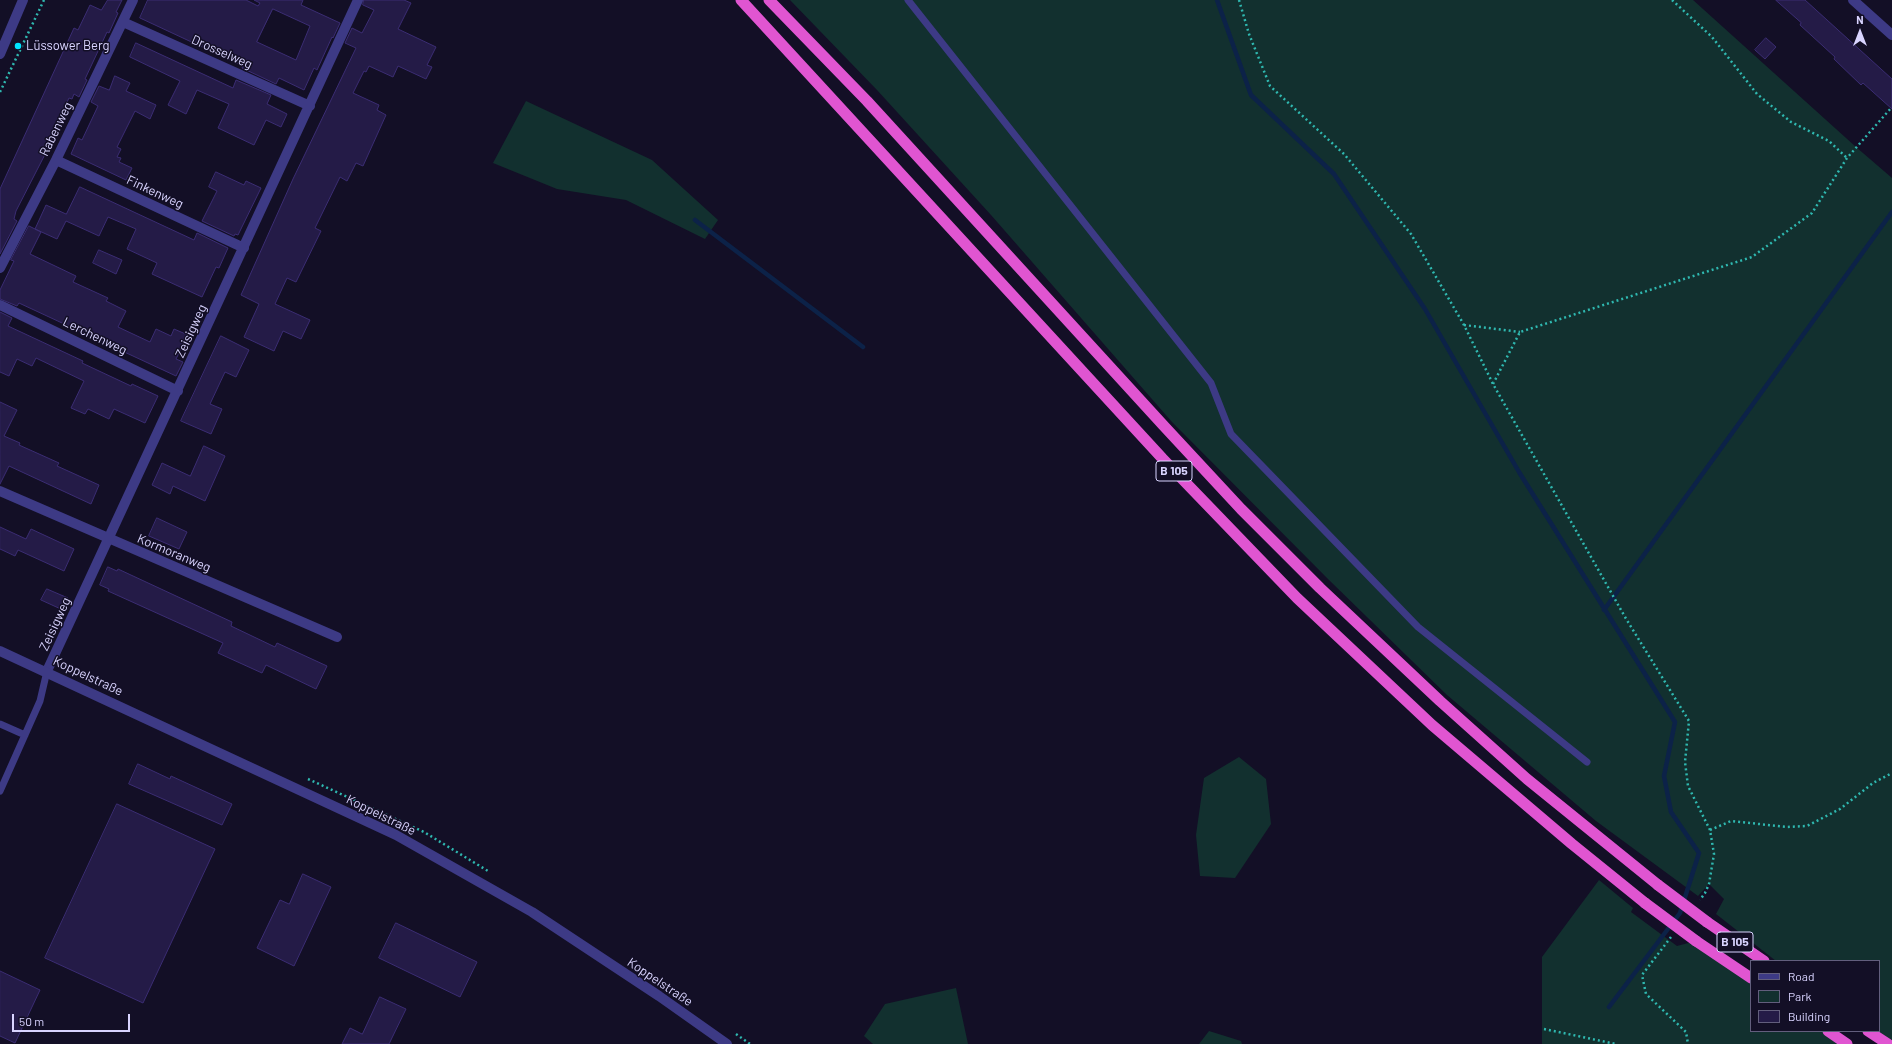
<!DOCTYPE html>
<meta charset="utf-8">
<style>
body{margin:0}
#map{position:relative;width:1892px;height:1044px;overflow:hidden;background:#130f26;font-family:Barlow,sans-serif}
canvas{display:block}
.legend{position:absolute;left:1750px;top:960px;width:130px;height:72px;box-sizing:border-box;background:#130f26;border:1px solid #625e7d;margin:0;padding:5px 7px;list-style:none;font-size:12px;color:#d9d4ff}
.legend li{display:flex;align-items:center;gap:8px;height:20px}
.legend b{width:20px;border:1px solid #625e7d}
.north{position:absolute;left:1840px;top:12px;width:40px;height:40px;-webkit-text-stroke:3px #130f26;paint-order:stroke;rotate:0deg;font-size:11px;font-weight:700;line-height:16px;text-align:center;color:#d9d4ff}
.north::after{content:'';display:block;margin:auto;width:14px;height:18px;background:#d9d4ff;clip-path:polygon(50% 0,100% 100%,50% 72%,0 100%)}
.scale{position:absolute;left:12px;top:1014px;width:118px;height:18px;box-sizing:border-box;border:2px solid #d9d4ff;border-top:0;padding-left:5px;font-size:12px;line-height:14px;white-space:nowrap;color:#d9d4ff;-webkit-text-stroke:3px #130f26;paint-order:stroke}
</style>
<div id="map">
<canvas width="1892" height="1044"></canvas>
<ul class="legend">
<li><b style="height:5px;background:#3d3a85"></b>Road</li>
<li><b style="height:11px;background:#12302f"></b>Park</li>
<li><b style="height:11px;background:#241b47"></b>Building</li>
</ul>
<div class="north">N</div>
<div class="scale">50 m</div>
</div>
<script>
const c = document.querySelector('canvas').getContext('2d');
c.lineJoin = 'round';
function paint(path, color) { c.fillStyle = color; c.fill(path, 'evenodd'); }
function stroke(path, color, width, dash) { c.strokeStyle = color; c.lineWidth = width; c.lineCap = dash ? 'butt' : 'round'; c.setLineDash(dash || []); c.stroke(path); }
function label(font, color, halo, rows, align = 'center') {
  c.font = font + ' Barlow,sans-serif'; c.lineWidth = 3; c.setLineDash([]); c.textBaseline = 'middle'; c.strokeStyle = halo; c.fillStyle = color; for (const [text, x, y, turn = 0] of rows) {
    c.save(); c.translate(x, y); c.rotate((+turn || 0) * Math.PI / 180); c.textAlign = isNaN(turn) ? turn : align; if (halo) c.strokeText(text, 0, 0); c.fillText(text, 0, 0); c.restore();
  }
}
paint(new Path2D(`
 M790 0H1693L1856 147 1892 178V1044L1868 1031H1879V961H1776L1716 914 1724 899 1709 884 1698 896 1596 821 1447 695 1329 580 1172 422 991 215 877 90Z
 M526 101 652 160 718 220 705 239 626 200 557 189 493 163Z
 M1239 757 1266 779 1271 824 1235 878 1200 876 1196 835 1204 778Z
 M1599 880 1633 908 1631 912 1677 946 1696 941 1751 978V1031H1828L1847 1044H1542V957Z
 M956 988 968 1044H873L864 1036 885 1004Z
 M1209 1031 1241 1041 1242 1044H1199Z`), '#12302f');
stroke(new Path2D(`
 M1217 0 1251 95 1334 174 1425 309 1519 472 1675 722 1664 776 1671 812 1699 853 1680 913 1609 1007
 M695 220 863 347
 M1604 610 1892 212`), '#0c2248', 4.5);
const building = new Path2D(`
 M108 0H122L116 12 118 13 109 33 107 32 85 79 87 80 79 97 74 94 72 99 69 98 55 128 58 129 16 211 14 219 17 221 0 254V189L74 28 78 30 90 5 101 10Z
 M148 0H246L258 6 260 3 254 0H303L301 5 340 23 333 38 332 37 317 70 314 68 304 90 279 78 276 84 242 68 243 66 140 18ZM273 9 310 26 296 60 257 42Z
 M364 0H404L411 3 398 29 436 47 427 65 432 67 426 79 398 66 393 77 369 66 366 72 364 71 353 93 379 105 377 110 386 115 363 166 356 163 347 181 340 177 315 228 321 231 296 282 287 278 275 304 310 320 301 339 283 331 274 351 244 337 259 304 241 295 293 179 356 48 345 43 352 28 362 33 374 10 363 5Z
 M1776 0H1805L1892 79V109L1863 83 1861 85 1834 59 1835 57 1800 25 1801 23Z
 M1766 38 1776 47 1765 59 1755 50Z
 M136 43 233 88 236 80 271 95 267 104 287 114 281 127 266 120 254 145 218 128 229 104 197 90 186 114 168 105 180 81 130 57Z
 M115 76 130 83 126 91 156 105 150 119 135 111 117 147 121 149 117 157 121 158 119 162 132 168 126 180 71 154 78 138 82 140 98 106 91 102 99 86 109 90Z
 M216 172 244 185 246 181 261 188 238 235 235 234 234 236 202 221 217 191 209 187Z
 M80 187 194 240 197 233 228 248 219 268 216 267 202 297 152 274 157 263 127 249 136 229 108 217 99 236 66 221 57 239 35 229 46 205 66 214Z
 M29 226 41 232 30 254 76 276 73 282 108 298 106 301 126 311 118 327 150 342 156 329 171 336 174 329 188 335 176 359 183 362 176 376 19 303 17 306 0 299V290L14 261 11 260Z
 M99 250 122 260 116 274 93 263Z
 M0 312 12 318 8 326 83 361 82 363 131 386 132 384 158 396 145 423 114 409 109 419 88 409 85 414 71 408 84 381 36 358 32 366 17 359 9 376 0 372Z
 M221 336 249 350 236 377 225 372 210 404 222 409 211 434 181 421Z
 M0 402 17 410 4 436 20 443 19 445 59 463 57 466 99 485 91 504 9 466 0 484Z
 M204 446 225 456 205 501 173 486 170 494 152 485 162 463 190 476Z
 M157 518 187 532 179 549 149 536Z
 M0 527 26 539 31 529 74 549 64 571 18 550 15 556 0 549Z
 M108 567 117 571 118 569 232 622 231 626 275 647 277 643 327 666 316 689 266 665 262 673 218 653 223 643 108 591 109 589 100 585Z
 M47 589 68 598 63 610 41 600Z
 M138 764 170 779 171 776 232 804 222 825 129 784Z
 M117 804 215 849 143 1003 45 958Z
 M303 874 331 887 294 966 257 948 280 900 289 904Z
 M396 923 477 962 460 997 379 958Z
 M0 971 40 990 15 1043 0 1036Z
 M380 997 406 1009 389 1044H342L350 1028 362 1034Z`);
paint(building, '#241b47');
stroke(building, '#3b2d73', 1);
stroke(new Path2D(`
 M1239 0 1249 34 1270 86 1344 154 1411 234 1464 325 1493 384 1625 617 1689 721 1685 762 1688 786 1710 830 1714 854 1709 884 1705 893 1700 900
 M1672 0 1712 37 1757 94 1791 122 1829 141 1847 158
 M0 92 44 0
 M1464 325 1520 332
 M1493 384 1520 332 1752 257 1812 213 1847 158 1892 107
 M308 779 424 832 488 871
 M1710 830 1731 821 1787 827 1807 826 1840 809 1873 783 1892 773
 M1671 937 1642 975 1646 994 1686 1032 1688 1044
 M1544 1029 1616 1044
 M736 1034 750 1044`), '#2fb8b0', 2.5, [2, 3]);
stroke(new Path2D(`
 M908 0 1211 383 1231 434 1418 627 1587 762
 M0 724 25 735
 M0 791 40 701 47 671`), '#3d3a85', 7);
stroke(new Path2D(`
 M1853 0 1892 35
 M123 22 310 106
 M56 160 244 248
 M0 268 56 160 133 0
 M0 305 178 391
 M0 491 337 637
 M47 671 358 0`), '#3d3a85', 10);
stroke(new Path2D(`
 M0 54 23 0
 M0 651 396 835 532 912 659 996 727 1044`), '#3d3a85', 10);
stroke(new Path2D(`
 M741 0 1162 458 1297 598 1432 725 1572 844 1645 903
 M769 0 867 101 1163 425 1241 509 1320 588 1440 701 1527 779 1658 885
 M1707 922 1764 961
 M1696 941 1751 978
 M1828 1031 1847 1044
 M1868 1031 1888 1044`), '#e055d1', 11);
stroke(new Path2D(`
 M1658 885 1707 922
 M1645 903 1696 941`), '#e055d1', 11);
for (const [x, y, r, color] of [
 [18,46,4,"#00e5ff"]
]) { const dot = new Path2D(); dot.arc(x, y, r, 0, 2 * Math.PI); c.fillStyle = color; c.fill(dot); stroke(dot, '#130f26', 1.5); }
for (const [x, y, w] of [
 [1174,471,36],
 [1735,942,36]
]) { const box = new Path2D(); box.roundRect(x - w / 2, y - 10, w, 20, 3); c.fillStyle = '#130f26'; c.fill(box); stroke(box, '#d9d4ff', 1); }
label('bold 12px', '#d9d4ff', null, [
 ["B 105",1174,471],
 ["B 105",1735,942]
]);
label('13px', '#d9d4ff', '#130f26', [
 ["Lüssower Berg",26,46]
], 'left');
label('13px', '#d9d4ff', '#130f26', [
 ["Drosselweg",222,52,24],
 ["Rabenweg",56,129,-64],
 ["Finkenweg",155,192,25],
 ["Zeisigweg",191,331,-65],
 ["Lerchenweg",95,336,26],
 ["Kormoranweg",174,553,23],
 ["Zeisigweg",55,624,-65],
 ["Koppelstraße",88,676,25],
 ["Koppelstraße",381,815,26],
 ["Koppelstraße",660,982,34]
]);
</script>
